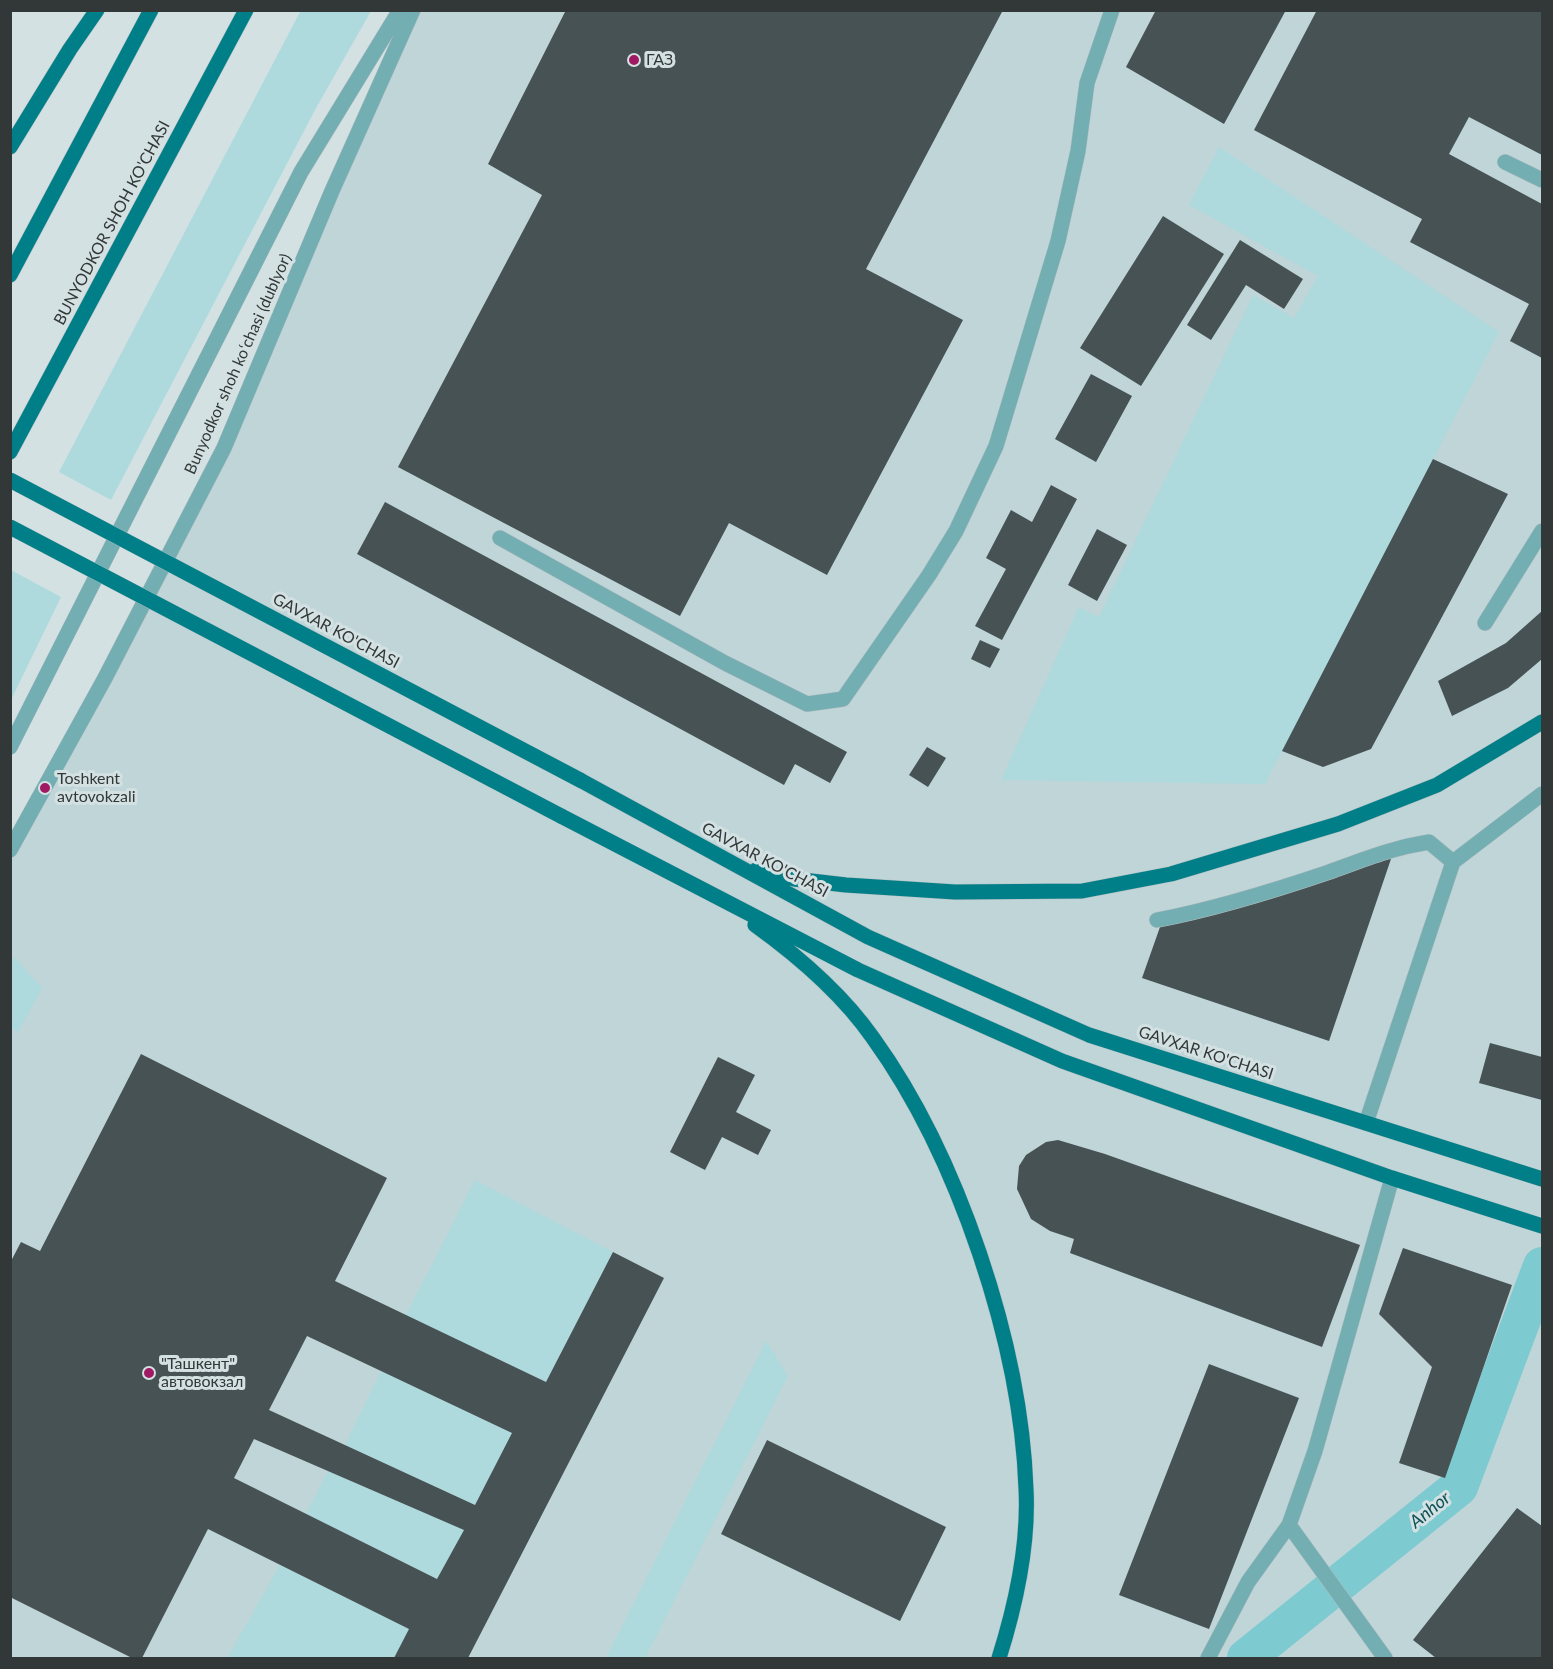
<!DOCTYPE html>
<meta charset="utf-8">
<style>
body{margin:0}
#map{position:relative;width:1553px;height:1669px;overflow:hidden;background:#d4e1e3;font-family:Lato,sans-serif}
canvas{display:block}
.frame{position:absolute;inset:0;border:12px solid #323838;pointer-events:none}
</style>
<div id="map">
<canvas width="1553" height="1669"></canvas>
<div class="frame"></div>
</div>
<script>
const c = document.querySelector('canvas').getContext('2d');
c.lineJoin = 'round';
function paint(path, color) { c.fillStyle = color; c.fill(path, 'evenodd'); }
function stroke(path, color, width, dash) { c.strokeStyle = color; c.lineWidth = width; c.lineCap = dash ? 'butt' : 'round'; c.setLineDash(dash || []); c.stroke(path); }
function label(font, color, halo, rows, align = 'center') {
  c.font = font + ' Lato,sans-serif'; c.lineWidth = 6; c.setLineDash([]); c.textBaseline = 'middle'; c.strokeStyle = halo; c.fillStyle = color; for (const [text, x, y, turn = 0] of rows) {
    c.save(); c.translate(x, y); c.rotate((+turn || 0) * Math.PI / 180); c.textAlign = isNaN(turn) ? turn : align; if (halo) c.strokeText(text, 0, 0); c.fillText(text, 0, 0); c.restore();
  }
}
paint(new Path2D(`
 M413 11H1542V1658H11V850L224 448Z`), '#bfd5d8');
paint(new Path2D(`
 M301 10 371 11 315 110 111 500 59 472Z
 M1219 147 1499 332 1265 784 1001 780 1079 607 1099 617 1253 295 1294 318 1318 276 1189 205Z
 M11 570 61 597 11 700Z
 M14 957 42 988 18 1032 11 1027 10 963Z
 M475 1180 613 1252 546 1382 406 1315Z
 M766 1341 788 1376 645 1658H606Z
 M381 1371 512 1433 475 1505 345 1445Z
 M328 1471 464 1530 437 1579 306 1514Z
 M280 1565 409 1629 394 1658H227Z`), '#aedade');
stroke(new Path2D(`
 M1246 1658 1459 1487 1542 1266`), '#7dcad1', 38);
paint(new Path2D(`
 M566 10H1003L866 269 963 320 827 575 729 523 680 616 398 467 542 195 488 164Z
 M1156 10H1286L1224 124 1126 67Z
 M1317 10 1542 11V155L1469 117 1449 154 1542 204V358L1510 341 1529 304 1410 242 1422 219 1254 130Z
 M1163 216 1224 254 1141 386 1080 348Z
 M1240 240 1303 279 1284 309 1246 285 1211 340 1187 325Z
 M1091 374 1132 396 1096 462 1055 439Z
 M1433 459 1508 494 1371 749 1323 767 1282 751Z
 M1051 485 1077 499 1002 640 975 626 1006 569 986 558 1011 510 1032 522Z
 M385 502 847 752 830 783 795 764 784 785 357 554Z
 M1097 529 1127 545 1097 601 1068 585Z
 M1542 611V659L1508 688 1452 716 1438 681 1506 643Z
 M980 640 1000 649 990 668 971 659Z
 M927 747 946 758 928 787 909 775Z
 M1392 856 1329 1041 1142 978 1160 927Z
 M1490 1043 1542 1057V1100L1479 1083Z
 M141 1054 387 1178 335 1281 546 1382 613 1252 664 1278 468 1658H394L409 1629 208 1529 142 1658H132L10 1597V1263L21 1242 40 1251ZM307 1336 512 1433 475 1505 269 1410ZM254 1439 464 1530 437 1579 234 1478Z
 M718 1057 755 1075 736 1112 771 1130 758 1155 722 1137 705 1170 670 1152Z
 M1058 1140 1105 1154 1360 1245 1322 1347 1070 1253 1074 1239 1050 1231 1031 1219 1017 1189 1019 1166 1026 1155 1046 1142Z
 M1403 1248 1512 1285 1445 1478 1399 1463 1432 1367 1379 1314Z
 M1209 1364 1299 1398 1209 1629 1119 1595Z
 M767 1440 946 1527 900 1621 721 1534Z
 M1517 1508 1542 1526V1658H1436L1413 1640Z`), '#465253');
const minor = new Path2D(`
 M1505 162 1542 180
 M500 538 725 663 807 704 843 699 929 575 956 531 996 446 1058 241 1078 151 1087 83 1112 10
 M1485 623 1542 531
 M10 747 301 172 400 10
 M10 850 105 678 224 448 332 191 413 10
 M1157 920C1215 909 1273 891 1329 872 1365 859 1391 848 1429 842L1453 862
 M1366 1123 1453 862 1542 794
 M1289 1525 1385 1658
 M1208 1658 1248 1582 1289 1525 1315 1451 1392 1178`);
const major = new Path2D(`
 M10 147 70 49 97 10
 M10 275 151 10
 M10 452 246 10
 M580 780 868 937 1089 1035 1542 1179
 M561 816 858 970 1062 1061 1392 1178 1542 1226
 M756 870 794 879 846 885 955 892 1082 891 1171 874 1338 824 1437 785 1542 722
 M755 925C798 956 843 995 873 1038 958 1156 1021 1344 1026 1489 1029 1546 1016 1604 999 1658`);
stroke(minor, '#b4bfc1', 16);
stroke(major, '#b4bfc1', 16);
stroke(minor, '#73aeb3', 15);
stroke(major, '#007f88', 15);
const majorBridge = new Path2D(`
 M10 480 580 780
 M10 527 561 816`);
stroke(majorBridge, '#b4bfc1', 16, []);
stroke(majorBridge, '#007f88', 15);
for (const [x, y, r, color] of [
 [634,60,6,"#a11963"],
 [45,788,6,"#a11963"],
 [149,1373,6,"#a11963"]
]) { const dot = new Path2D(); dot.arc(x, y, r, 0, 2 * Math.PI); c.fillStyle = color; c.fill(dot); stroke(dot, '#d4e1e3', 2); }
label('16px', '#323838', '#d4e1e3', [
 ["ГАЗ",646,60],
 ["Toshkent",57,779],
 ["avtovokzali",57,797],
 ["\"Ташкент\"",161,1364],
 ["автовокзал",161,1382]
], 'left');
label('16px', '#323838', '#d4e1e3', [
 ["BUNYODKOR SHOH KO'CHASI",112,223,-62],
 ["Bunyodkor shoh koʻchasi (dublyor)",238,364,-66],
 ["GAVXAR KO'CHASI",336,631,28],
 ["GAVXAR KO'CHASI",765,860,28],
 ["GAVXAR KO'CHASI",1206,1053,18]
]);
label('italic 18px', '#0f5359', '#d4e1e3', [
 ["Anhor",1430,1510,-39]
]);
</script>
